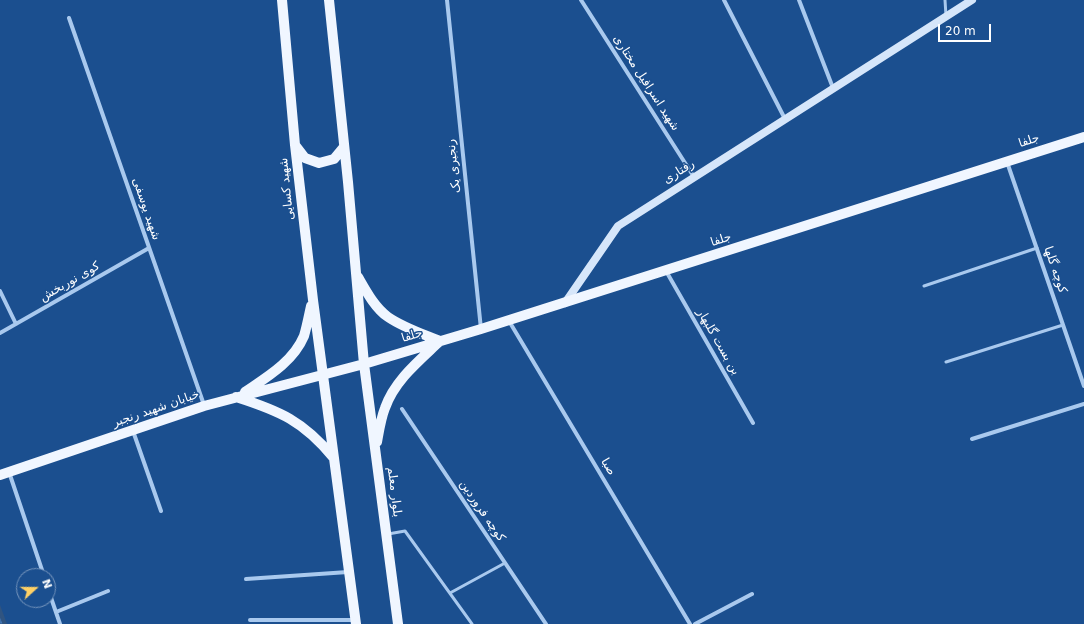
<!DOCTYPE html>
<meta charset="utf-8">
<style>
body{margin:0}
#map{position:relative;width:1084px;height:624px;overflow:hidden;background:#1b4f8f;font-family:"DejaVu Sans",sans-serif}
canvas{display:block}
.north{position:absolute;left:16px;top:568px;width:40px;height:40px;box-sizing:border-box;background:#1b4f8f;border:1px solid #7695bc;border-radius:50%;rotate:69deg;font-size:11px;font-weight:700;line-height:16px;text-align:center;color:#fff}
.north::after{content:'';display:block;margin:auto;width:14px;height:18px;background:#ffd166;clip-path:polygon(50% 0,100% 100%,50% 72%,0 100%)}
.scale{position:absolute;left:938px;top:24px;width:53px;height:18px;box-sizing:border-box;border:2px solid #fff;border-top:0;padding-left:5px;font-size:12px;line-height:14px;white-space:nowrap;color:#fff;-webkit-text-stroke:3px #1b4f8f;paint-order:stroke}
</style>
<div id="map">
<canvas width="1084" height="624"></canvas>
<div class="north">N</div>
<div class="scale">20 m</div>
</div>
<script>
const c = document.querySelector('canvas').getContext('2d');
c.lineJoin = 'round';
function stroke(path, color, width, dash) { c.strokeStyle = color; c.lineWidth = width; c.lineCap = dash ? 'butt' : 'round'; c.setLineDash(dash || []); c.stroke(path); }
function paint(path, color) { c.fillStyle = color; c.fill(path, 'evenodd'); }
function label(font, color, halo, rows, align = 'center') {
  c.font = font + ' "DejaVu Sans",Cairo,sans-serif'; c.lineWidth = 3; c.setLineDash([]); c.textBaseline = 'middle'; c.strokeStyle = halo; c.fillStyle = color; for (const [text, x, y, turn = 0] of rows) {
    c.save(); c.translate(x, y); c.rotate((+turn || 0) * Math.PI / 180); c.textAlign = isNaN(turn) ? turn : align; if (halo) c.strokeText(text, 0, 0); c.fillText(text, 0, 0); c.restore();
  }
}
stroke(new Path2D(`
 M945 0 946 16
 M924 286 1037 248
 M946 362 1063 325
 M388 534 405 531 472 624
 M450 593 505 563`), '#a9c9ee', 3);
stroke(new Path2D(`
 M447 0 481 329
 M581 0 694 177
 M724 0 785 119
 M799 0 833 88
 M69 18 204 405
 M1007 162 1084 386
 M666 271 753 423
 M0 291 16 324
 M509 321 690 624
 M0 333 149 248
 M402 409 546 624
 M133 431 161 511
 M972 439 1084 404
 M9 472 44 576
 M246 579 348 572
 M48 589 60 624
 M56 612 108 591
 M250 620H355
 M695 624 752 594`), '#a9c9ee', 4);
stroke(new Path2D(`
 M565 303 618 226 972 0`), '#d6e6fa', 8);
stroke(new Path2D(`
 M282 0 295 145 313 300 356 624
 M329 0 348 182 364 364 398 624
 M295 145 305 158 319 163 334 159 344 147
 M358 277C366 291 375 308 388 317 404 328 423 334 440 341 419 361 395 380 385 408 381 418 379 431 377 442
 M245 392C267 377 293 362 304 336 307 326 309 315 311 306
 M236 397C280 411 303 421 333 457
 M0 475 204 406 364 364 481 329 1084 137`), '#f0f6ff', 10);
paint(new Path2D(`
 M0 605 7 624H3L0 616Z`), '#305480');
const building = new Path2D(`
 M0 616 3 624H0Z`);
paint(building, '#4478b7');
stroke(building, '#305480', 1);
label('12px', '#fff', '#1b4f8f', [
 ["شهید اسرافیل مختاری",646,83,57],
 ["جلفا",1029,141,-18],
 ["رنجبری یک",454,166,-96],
 ["رفتاری",679,172,-32],
 ["شهید کسایی",287,189,-96],
 ["شهید یوسفی",146,209,71],
 ["جلفا",721,240,-18],
 ["کوچه گلها",1055,270,71],
 ["کوی نوربخش",70,282,-30],
 ["جلفا",412,336,-17],
 ["بن بست گلبهار",718,342,60],
 ["خیابان شهید رنجبر",156,409,-19],
 ["صبا",608,467,59],
 ["بلوار معلم",394,492,83],
 ["کوچه فروردین",482,511,56]
]);
</script>
